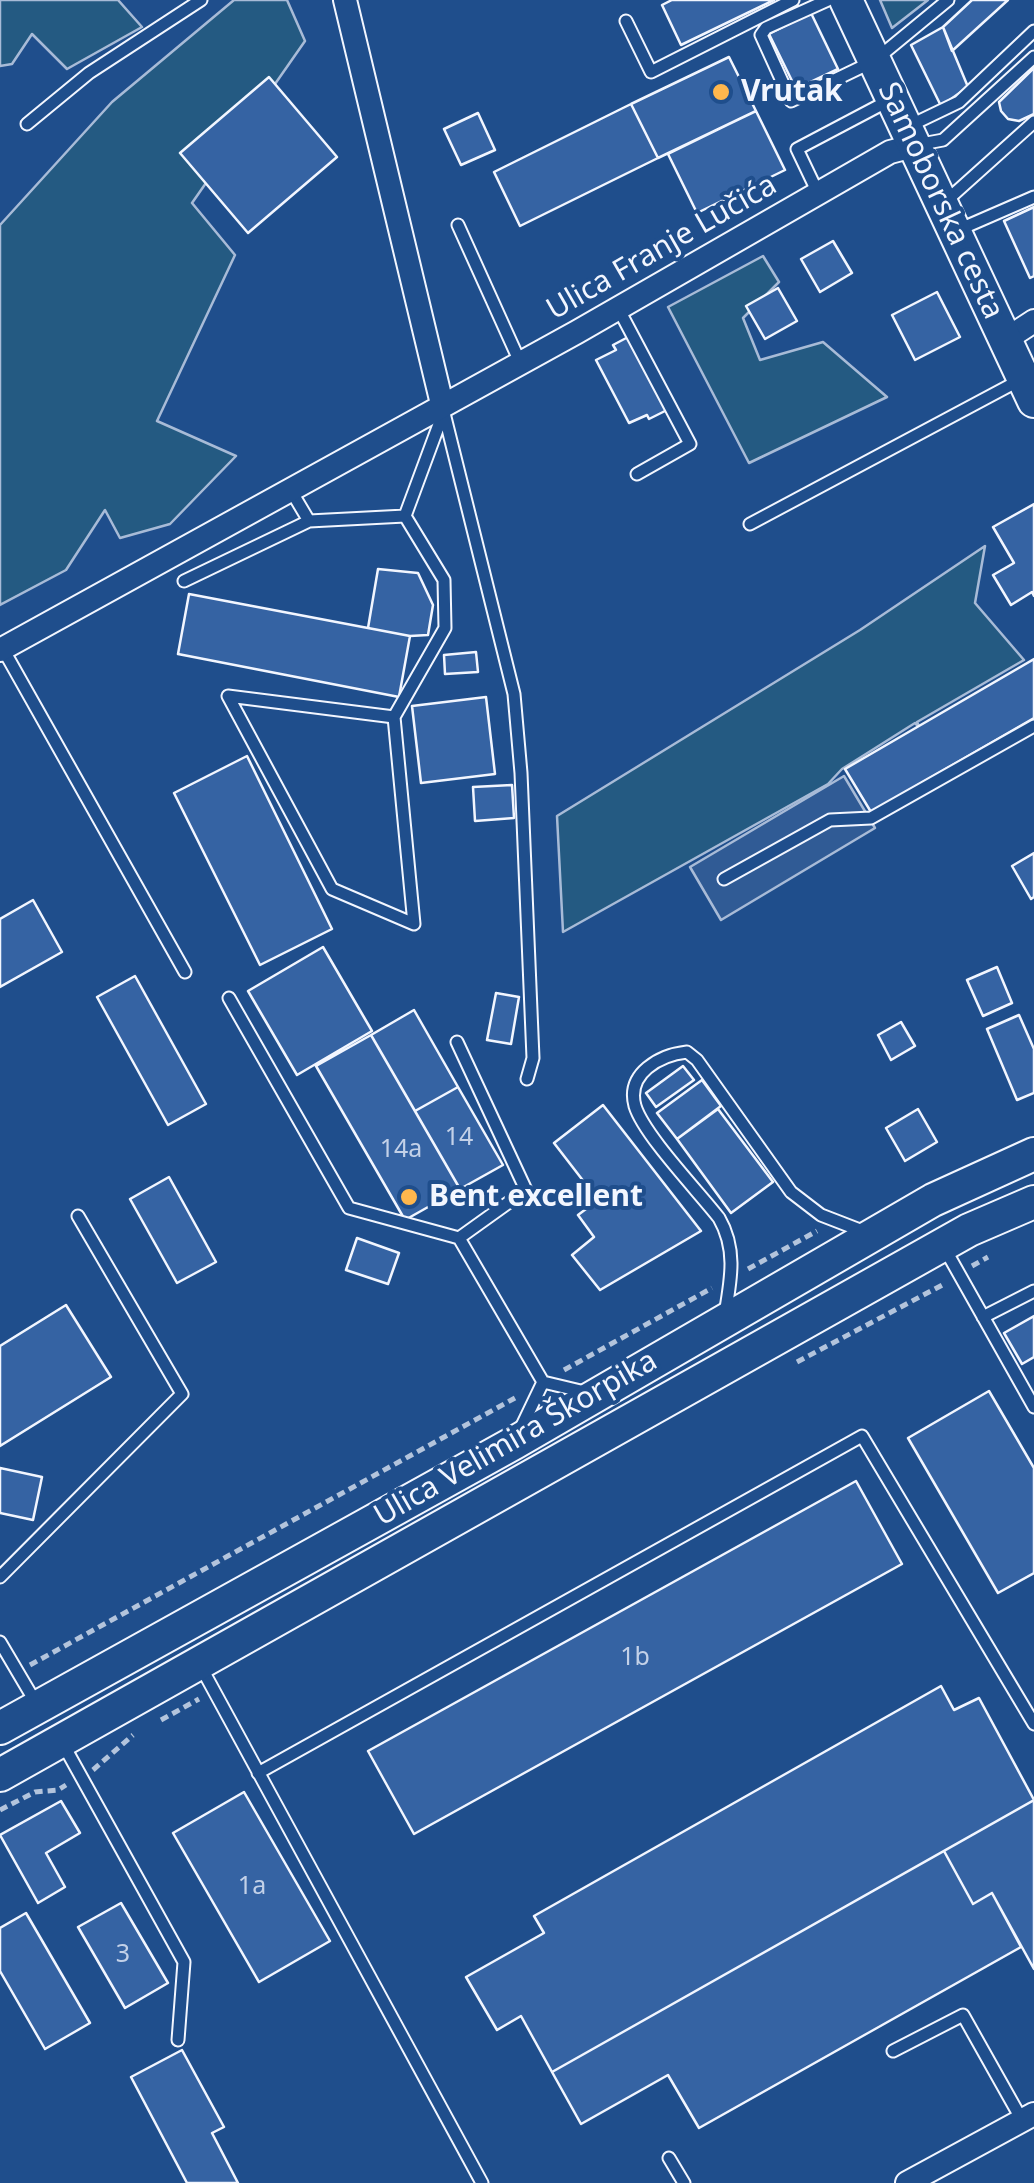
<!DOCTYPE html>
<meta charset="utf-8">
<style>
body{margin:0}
canvas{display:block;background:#1f4e8c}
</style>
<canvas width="1034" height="2183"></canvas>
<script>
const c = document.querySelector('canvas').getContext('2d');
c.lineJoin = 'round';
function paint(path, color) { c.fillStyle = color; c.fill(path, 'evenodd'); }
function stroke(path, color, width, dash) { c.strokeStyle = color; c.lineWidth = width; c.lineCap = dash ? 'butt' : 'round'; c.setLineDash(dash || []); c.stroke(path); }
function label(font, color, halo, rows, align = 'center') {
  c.font = font + ' "Noto Sans",sans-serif'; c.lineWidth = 8; c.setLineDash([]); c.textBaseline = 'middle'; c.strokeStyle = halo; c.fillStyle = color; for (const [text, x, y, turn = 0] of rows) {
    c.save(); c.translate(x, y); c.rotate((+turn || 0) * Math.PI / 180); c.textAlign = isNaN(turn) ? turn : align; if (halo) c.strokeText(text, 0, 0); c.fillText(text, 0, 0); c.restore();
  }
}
const green = new Path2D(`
 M0 0H118L142 27 67 69 32 34 12 64 0 66Z
 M234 0H287L305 41 192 203 235 255 157 421 236 456 170 524 120 538 105 510 66 570 0 605V225L112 102Z
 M880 0H928L892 28Z
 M763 256 779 282 743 318 760 360 823 342 887 397 749 463 668 307Z
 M985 546 975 603 1024 660 917 722 920 728 915 723 842 769 828 784 563 932 557 816 860 630Z`);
paint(green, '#245a82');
stroke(green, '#a8bbd7', 2.5);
const parking = new Path2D(`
 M844 776 875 828 721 920 690 867Z`);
paint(parking, '#305b95');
stroke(parking, '#a8bbd7', 2.5);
const building = new Path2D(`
 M672 0H774L681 45 662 5Z
 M972 0H1008L952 51 943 27Z
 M811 13 838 69 796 89 769 34Z
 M943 27 968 87 941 106 911 45Z
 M729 57 756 111 658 158 631 104Z
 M1034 68V114L1019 121 1008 119 1001 111 999 102Z
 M269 77 337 157 248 233 180 153Z
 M631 104 658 158 520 226 494 172Z
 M756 111 785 170 697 213 668 154Z
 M478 113 495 150 461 165 444 129Z
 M1034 207V276L1030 278 1004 221Z
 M833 241 852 273 820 292 801 259Z
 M778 288 797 321 765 339 746 306Z
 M937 292 960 337 915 360 892 315Z
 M630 336 669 409 649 419 647 415 629 423 596 360 616 350 613 345Z
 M1034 504V596L1032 592 1011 605 993 575 1014 563 993 527Z
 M378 569 418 573 433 605 428 635 410 636 368 628Z
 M189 594 410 636 399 697 178 654Z
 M476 652 478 672 445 674 444 655Z
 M1034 659V718L871 812 845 769Z
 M486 697 495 774 421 783 412 706Z
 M247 756 332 929 260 965 174 793Z
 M512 785 514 818 475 821 473 787Z
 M1034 853V897L1031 899 1012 866Z
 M33 900 62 952 0 987V919Z
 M323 947 372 1031 297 1075 248 991Z
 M997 967 1012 1003 983 1016 967 980Z
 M135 976 206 1104 168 1125 97 997Z
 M496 993 519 997 511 1044 487 1040Z
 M414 1010 458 1087 415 1111 371 1035Z
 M1019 1015 1034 1049V1093L1017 1100 987 1029Z
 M901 1022 915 1046 891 1060 878 1035Z
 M371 1035 460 1189 405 1220 316 1066Z
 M683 1066 694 1080 656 1107 646 1093Z
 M702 1080 721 1106 677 1139 657 1113Z
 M458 1087 503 1165 460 1189 415 1111Z
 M603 1105 701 1231 600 1290 572 1255 594 1237 578 1215 598 1200 554 1143Z
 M718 1109 773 1182 731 1213 677 1139Z
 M918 1109 937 1142 905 1161 886 1128Z
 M169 1177 216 1262 177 1283 130 1199Z
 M357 1238 399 1253 388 1284 346 1270Z
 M66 1305 111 1377 0 1446V1346Z
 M1034 1316V1357L1022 1364 1004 1333Z
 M989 1391 1034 1468V1573L998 1593 908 1438Z
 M0 1468 42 1477 33 1520 0 1513Z
 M856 1481 902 1564 414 1834 368 1751Z
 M941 1686 954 1710 979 1698 1034 1800 552 2072 521 2016 497 2030 466 1977 544 1933 534 1916Z
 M244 1792 330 1941 259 1982 173 1833Z
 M1034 1800V1969L992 1893 973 1904 944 1851Z
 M61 1801 80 1833 46 1853 65 1887 38 1903 0 1835Z
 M944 1851 973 1904 992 1893 1021 1947 699 2128 668 2075 581 2124 552 2072Z
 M121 1903 168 1983 125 2008 78 1927Z
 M26 1913 90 2023 45 2049 0 1971V1928Z
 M182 2050 224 2127 212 2133 238 2183H187L131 2077Z`);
paint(building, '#3563a3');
stroke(building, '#f2f6ff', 2.5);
const service = new Path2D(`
 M828 0 766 28 761 35 791 101 874 61 948 0
 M626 21 651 72 793 0
 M27 124 89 73 201 0
 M909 126 959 102 1034 31
 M916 145 943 140 1034 57
 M818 193 797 149 888 101
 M945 202 1034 122
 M458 225 520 362
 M958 230 1034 197
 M618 308 690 444 637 474
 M444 413 514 694 521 773 533 1058 527 1079
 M290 489 309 521
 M750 524 1020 380
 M184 581 309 521 405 516
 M3 649 185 972
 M394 717 228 696 332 889 414 924 394 717 445 628 444 580 405 516 444 411
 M724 879 830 820 871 818 1034 726
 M229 998 349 1208 459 1238 543 1382
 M457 1042 526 1190 459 1238
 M945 1249 1034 1407
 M725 1314C731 1279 737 1249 719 1218 698 1191 644 1135 635 1106 626 1073 660 1055 687 1052L697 1060 791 1192 821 1215 865 1232
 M983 1317 1034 1291
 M520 1430 543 1382 585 1392
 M0 1577 182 1394 78 1216
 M0 1642 36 1703
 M201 1667 482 2183
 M63 1744 184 1962 178 2040
 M258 1773 862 1436 1034 1724
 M893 2051 963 2015 1022 2120
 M669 2158 684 2183`);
const minor = new Path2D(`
 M345 0 442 404
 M1005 340 1034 321
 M0 650 577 332 890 152 913 146
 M907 2183 1034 2114`);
const secondary = new Path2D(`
 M846 0 1034 401
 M0 1728 514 1443 933 1200 1034 1154
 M0 1775 969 1230 1034 1202`);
stroke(service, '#f2f6ff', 15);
stroke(minor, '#f2f6ff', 26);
stroke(secondary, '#f2f6ff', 36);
stroke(new Path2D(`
 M972 1266 988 1257
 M748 1269 817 1231
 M797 1362 946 1283
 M564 1370 712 1288
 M30 1665 515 1398
 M161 1720 199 1699
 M93 1770 133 1735
 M0 1810 35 1792 58 1790 66 1785`), '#b3c4dc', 5, [8, 5]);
stroke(service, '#1f4e8c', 11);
stroke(minor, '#1f4e8c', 22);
stroke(secondary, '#1f4e8c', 32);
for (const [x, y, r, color] of [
 [721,92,10,"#ffb74d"],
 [409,1197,10,"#ffb74d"]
]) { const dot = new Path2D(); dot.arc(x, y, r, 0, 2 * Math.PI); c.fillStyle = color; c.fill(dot); stroke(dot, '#1f4e8c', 4); }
label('25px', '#c3d1e8', null, [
 ["14",459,1138],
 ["14a",401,1150],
 ["1b",635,1658],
 ["1a",252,1887],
 ["3",123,1955]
]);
label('bold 30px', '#f2f6ff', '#1f4e8c', [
 ["Vrutak",741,92],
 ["Bent excellent",429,1197]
], 'left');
label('30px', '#f2f6ff', '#1f4e8c', [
 ["Samoborska cesta",940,201,65],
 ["Ulica Franje Lučića",662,248,-30],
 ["Ulica Velimira Škorpika",516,1439,-30]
]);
</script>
